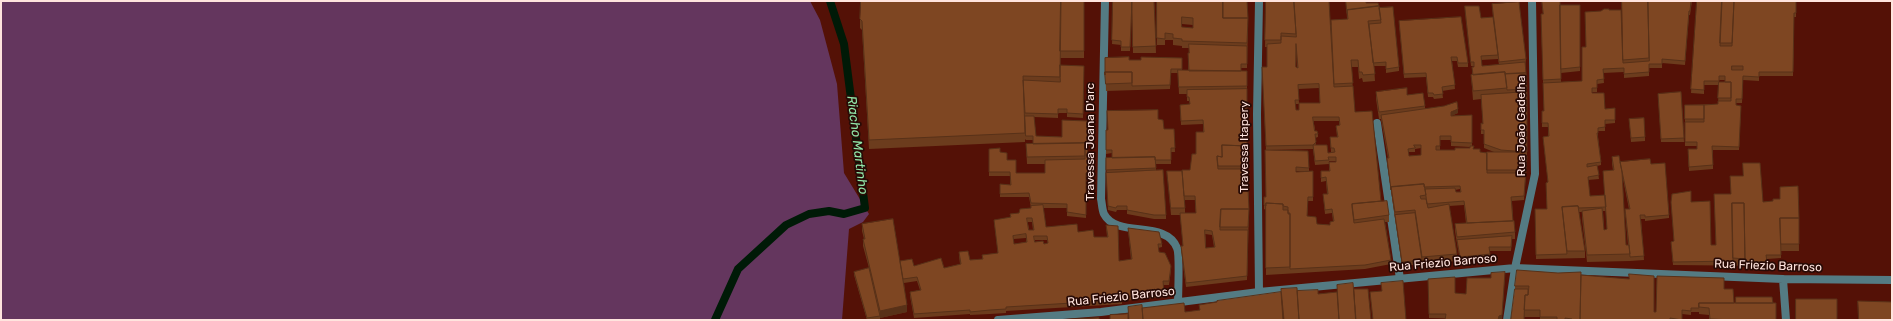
<!DOCTYPE html>
<meta charset="utf-8">
<style>
body{margin:0}
#map{position:relative;width:1893px;height:321px;overflow:hidden;background:#541106;font-family:Rubik,sans-serif}
canvas{display:block}
.frame{position:absolute;inset:0;border:2px solid #ffe4de;pointer-events:none}
</style>
<div id="map">
<canvas width="1893" height="321"></canvas>
<div class="frame"></div>
</div>
<script>
const c = document.querySelector('canvas').getContext('2d');
c.lineJoin = 'round';
function paint(path, color) { c.fillStyle = color; c.fill(path, 'evenodd'); }
function stroke(path, color, width, dash) { c.strokeStyle = color; c.lineWidth = width; c.lineCap = dash ? 'butt' : 'round'; c.setLineDash(dash || []); c.stroke(path); }
function label(font, color, halo, rows, align = 'center') {
  c.font = font + ' Rubik,sans-serif'; c.lineWidth = 3.5; c.setLineDash([]); c.textBaseline = 'middle'; c.strokeStyle = halo; c.fillStyle = color; for (const [text, x, y, turn = 0] of rows) {
    c.save(); c.translate(x, y); c.rotate((+turn || 0) * Math.PI / 180); c.textAlign = isNaN(turn) ? turn : align; if (halo) c.strokeText(text, 0, 0); c.fillText(text, 0, 0); c.restore();
  }
}
paint(new Path2D(`
 M1 1H810L820 20 837 84 844 173 869 214 863 222 849 229 842 320H1Z`), '#64365e');
stroke(new Path2D(`
 M715 320 738 269 786 225 809 214 829 211 844 214 865 208 844 44 830 1`), '#001a07', 8);
stroke(new Path2D(`
 M1377 123 1400 279`), '#547b83', 8);
stroke(new Path2D(`
 M1105 1 1101 199C1102 203 1102 210 1104 214 1117 239 1166 219 1177 248 1180 254 1178 294 1178 304
 M1783 279 1786 320
 M1259 292 1257 114 1259 1
 M998 320 1101 312 1259 292 1515 268 1783 279 1892 280
 M1507 320 1515 268 1535 174 1532 1`), '#547b83', 8);
paint(new Path2D(`
 M1084 1V58H1060V36V75L1084 66 1083 118 1067 117V113H1058V118L1034 117 1036 136 1062 137 1087 121 1088 176 1086 177V218L1067 216V208H1043L1046 227 1078 232 1094 237H1107L1106 225 1119 261 1131 260 1128 228 1162 244V247L1158 248 1159 252 1171 270 1169 285H1163L1164 297 1122 301V304L1006 311V313L990 314 970 315V314L914 318 910 296V292L920 290 917 281 904 283 907 312 880 318V320H867L854 275V272L869 268 863 246V239H864L862 231V224L900 261 914 266 944 268 960 264 959 256V252L970 260 982 259V255L998 254 994 220 1010 218V214L1019 213 1031 208 1029 197H1000V184L1010 185V176H989V149L1000 152 1007 160 1016 173H1045V164H1027L1026 144H1033V140H1026L1025 139V142L869 149 862 30 860 28V19ZM1027 222H1032L1033 230H1029ZM1026 238V242L1014 244V239ZM1035 240H1047L1048 243 1044 244 1035 242Z
 M1113 1H1154L1156 53H1133L1132 5 1130 51H1121V45L1112 44Z
 M1157 1 1248 25 1247 68H1241V71H1247V146L1249 209 1247 280 1186 287 1181 250V246H1183L1180 215H1171L1167 171H1182L1190 170 1203 132V124L1181 125 1180 105 1190 104 1189 101H1187V94H1179L1178 73H1171L1170 89 1106 91 1105 58 1129 60H1141L1182 58V70L1188 71 1189 48H1182V46L1173 45V40H1165V45H1157ZM1182 24 1193 25V28L1182 27ZM1185 200H1195L1196 213H1185ZM1205 234 1212 235 1214 247 1206 248Z
 M1266 1 1331 25 1347 19 1346 1 1366 3 1379 8 1399 67V71L1386 73V66H1374L1375 81 1363 82 1362 78 1359 79 1358 67H1351L1355 112 1381 201 1389 215V222H1385L1391 260V264L1365 269 1266 275V210L1264 209V201L1266 197V150L1262 67H1267V47H1265ZM1296 48 1297 68 1296 67ZM1319 88 1320 103H1299L1298 89ZM1295 104H1299V110H1296ZM1313 121H1339V125L1336 126 1337 137H1330L1331 152H1334V153H1328L1316 145 1315 138 1318 137V134L1315 131ZM1313 149 1315 165 1329 164V161H1336V162H1329V171H1321V182L1326 181 1327 194H1323L1325 214 1332 213 1333 221 1330 225 1317 224 1307 216 1308 201H1313V171L1296 172V171H1309V168L1270 150Z
 M1622 1H1692L1690 15H1689L1685 65 1662 63V68H1649V76L1624 78V72L1603 73 1604 83 1597 84V92H1592V93L1605 109 1615 108V123L1605 124V131H1598V137L1601 162V165L1597 166 1599 179 1588 180 1590 196 1605 195 1603 171 1613 170 1612 164V157L1620 165 1651 164 1669 215V218L1645 221V219H1641L1644 260 1630 261 1587 262 1582 218V212H1579L1585 251V258L1536 259 1535 209H1547L1548 182 1543 137 1548 136V127H1542V111H1544L1541 21 1542 14 1560 5H1580V71L1561 73 1560 38 1561 82 1582 81 1586 47 1601 11 1609 10 1623 60ZM1622 174 1629 209H1625L1628 245H1626ZM1603 211H1606L1607 229 1604 230Z
 M1697 1H1796V17H1794L1793 76H1759V81L1743 80 1742 103H1736V105L1741 106 1739 150H1713V169L1689 171 1688 153 1697 149V146H1685V105L1718 104 1719 85H1704V94L1691 93ZM1719 80H1725V82H1719Z
 M1492 4 1526 59 1525 66 1527 89V156L1520 155V157L1527 160 1524 200 1512 201 1513 221 1515 232V239H1512L1511 251H1490V258L1460 261 1455 231V224L1466 223 1464 205 1449 206 1457 254V261L1402 266 1395 219 1387 162V158H1388L1381 119H1379L1376 99V92L1407 95 1425 106V109L1458 113 1451 116 1472 115V146L1473 149 1480 152 1487 153 1494 152 1484 148V134H1481V123L1483 124 1481 99 1473 100 1471 75H1472V67H1474V66H1471L1465 10V6L1481 18 1493 17ZM1498 58 1499 65 1482 66 1481 60 1498 59ZM1440 140H1451V146L1470 147V148H1455V150H1440ZM1421 148V155L1409 156V152H1415V149ZM1460 189V192H1456L1455 190Z
 M1399 21 1468 63V67H1458L1457 61H1452L1455 89 1442 91 1443 98 1434 99 1433 97H1428L1426 77 1404 78Z
 M1681 92 1684 142H1661L1658 94Z
 M1158 119 1164 129H1174L1175 152H1171V164H1156V170L1166 215V219H1154L1127 214V210H1117L1116 212 1108 210 1106 158H1112V153L1106 154V130Z
 M1629 119 1645 137V141L1631 142Z
 M1798 186 1799 251H1781V242V258L1767 259V266L1673 265 1671 242 1674 241 1671 202H1691L1711 245H1716L1763 202 1773 201 1780 199Z
 M1581 275 1654 312H1656L1724 289 1734 303H1773L1776 320H1709V315L1699 314V312H1691V315L1682 314V320H1540V317H1524L1515 289V286Z
 M1428 279 1455 293 1502 319 1499 320 1429 318Z`), '#6c3c1d');
paint(new Path2D(`
 M1458 109V113L1451 116V112Z
 M1505 272 1502 319 1498 320Z
 M907 305V312L880 318V311Z`), '#583118');
const building = new Path2D(`
 M861 1H1061L1060 77 1023 76 1025 133 869 140 862 21 860 19Z
 M1061 1H1084V51H1060Z
 M1113 1H1132L1130 47H1121V41L1112 40Z
 M1132 1H1154L1156 46 1133 47Z
 M1157 1H1223V18H1248L1247 43 1182 41V39L1173 38V34L1165 33V39L1157 38ZM1182 17 1193 18V28L1182 27Z
 M1223 1H1247L1248 18H1223Z
 M1266 1H1294L1296 34 1281 33V40H1265Z
 M1294 1H1329L1334 87 1353 86 1355 112 1372 111 1381 201 1352 204V207L1354 223 1384 219 1391 260 1365 265 1290 269V213H1288V207L1283 206V204L1266 203V206L1264 205V197H1266L1265 150 1308 151 1309 168 1296 167V172L1313 171V197H1308L1307 216 1316 217 1317 224 1330 225V222L1334 221 1332 209 1325 210 1323 194H1328L1326 177 1321 178V171H1330L1329 162H1336V157H1328L1329 160 1315 161 1313 145 1266 146 1262 67H1267V44L1281 43V36L1296 37ZM1296 44 1298 68 1296 67ZM1319 84 1320 103H1299V110H1296L1295 100H1299L1298 85ZM1313 117H1339L1340 125 1336 126 1338 137H1330L1331 148H1334L1335 152 1328 153 1327 145H1313L1316 142 1315 134H1318L1317 131H1315Z
 M1346 1H1366V3H1378L1379 6 1347 10V13Z
 M1542 1H1560L1561 79 1543 80 1541 14H1543Z
 M1622 1H1648L1649 58 1623 60Z
 M1648 1H1691L1690 11H1689L1685 61 1662 59V64H1649V72L1624 74V68L1603 69 1604 79 1597 80V88H1592V93H1604L1605 109 1615 108V120H1605V127L1598 128V133H1597L1601 162 1587 164V167L1597 165 1599 175 1588 177 1590 196 1605 195 1606 207 1579 208 1578 206 1562 207 1567 254 1536 255 1535 209H1547L1546 183 1548 182 1543 137 1549 136 1548 123H1542V111H1544L1543 83 1582 81V47H1586L1585 12 1601 11 1604 9H1609V10H1621L1623 63 1649 61Z
 M1697 1H1722L1720 46H1732L1734 1H1796V13H1794L1793 72H1759V77L1743 76 1742 99H1736V105L1741 106 1739 147 1712 146 1713 165 1689 167 1688 149H1697V142H1685V122H1704V105L1718 104V101H1731V82H1725V76H1719V81H1704V90L1691 89ZM1732 66H1743V70H1732Z
 M1722 1H1734L1732 43H1720Z
 M1519 2 1526 59 1499 62 1492 4Z
 M1560 5H1580V67L1561 69Z
 M1379 6 1381 20 1368 21 1375 74 1363 75 1362 72H1359L1358 60H1351L1353 83 1334 84 1331 20 1348 19 1347 10Z
 M1465 6H1479L1481 18 1493 17 1498 55 1481 56 1482 66 1525 62 1526 73 1505 74V72L1473 75 1472 67H1474V62H1471Z
 M1393 7 1399 67 1386 69V62L1373 63 1369 24 1381 23 1379 8Z
 M1461 17 1468 63H1458L1457 57H1451L1455 85 1442 87 1443 94 1434 95 1433 93H1428L1426 73 1404 74 1399 21Z
 M1189 44 1247 46V64H1241V71H1189L1188 53H1189Z
 M1129 57V60H1141V57L1182 58V69H1171L1170 85 1132 86V72H1105V75V58Z
 M1060 65 1084 66 1083 114 1067 113V109H1058V114L1025 113 1023 80 1060 82Z
 M1178 70 1247 71V86L1179 87Z
 M1105 72H1132V83L1106 84Z
 M1505 72 1507 88 1473 91 1471 75Z
 M1526 73 1527 89 1507 90 1505 74Z
 M1719 82H1731V98H1718Z
 M1407 88V95L1423 93 1425 106 1379 112 1376 92Z
 M1247 89V146L1222 145V157L1217 156V159L1218 169H1247L1249 209H1221L1220 227V230H1248L1247 276 1186 283 1181 246H1183L1180 213H1196L1195 196H1184L1182 170H1190L1192 154H1196V132H1204L1203 120 1181 121 1180 105 1190 104 1189 97H1187V90ZM1205 230 1212 231 1215 247 1206 248Z
 M1527 92V152L1501 150 1484 144V130H1481V123L1483 124 1481 95Z
 M1681 92 1684 138 1661 139 1658 94Z
 M1457 102 1458 109 1451 112V116L1472 115V143L1451 142V136H1440V146H1436V150H1455V148H1470V146H1474L1473 149H1480V152L1487 153V173H1520V157L1527 156 1524 196 1511 197 1513 221 1467 223 1464 201 1427 204 1425 189 1455 188 1456 192H1461L1460 186 1424 187V184L1391 187V190L1387 158H1389L1381 115 1444 106ZM1414 145H1421V155L1409 156 1408 149 1415 148Z
 M1685 105H1704V119H1685Z
 M1158 110V119L1163 120 1164 129H1174L1175 148H1171V160H1155V157L1112 158V150H1106V130H1108L1107 111Z
 M1025 116H1034L1036 136 1062 137V120L1087 121 1088 172 1086 173V215L1067 212V204L1031 203 1029 193 1000 194V184L1011 185 1010 172H989V149L1000 148V152L1007 153V160H1016V173H1045V160L1085 159V143L1033 144V136H1026Z
 M1644 118 1645 137 1631 138 1629 119Z
 M1085 143V156L1027 157 1026 144Z
 M1222 145 1247 146V166H1218L1217 156 1222 157Z
 M1487 152H1520V170H1487Z
 M1619 156 1622 172 1626 245H1629L1630 254 1587 255 1582 211 1602 208 1604 230 1607 229 1603 171 1614 170 1612 157Z
 M1155 157 1156 168 1106 170V158Z
 M1650 159 1651 164 1665 163 1669 215 1645 217V215H1640L1644 256 1630 257 1629 245 1625 209H1630L1620 162Z
 M1743 163H1760L1763 202 1773 201V199H1780V187L1798 186 1799 218H1780L1781 255H1766L1767 262H1745L1744 203H1732L1733 261 1673 262 1671 242 1674 241 1671 202 1672 194 1691 191V202L1710 201 1711 245H1716L1714 194H1731L1730 176H1743Z
 M1163 170 1166 215H1154L1127 210V206H1117L1116 208 1108 206 1106 173Z
 M1167 171H1182L1185 208H1171Z
 M1424 184 1426 195 1420 196 1421 199H1426L1428 208 1449 204 1457 254 1422 257 1415 210 1395 212 1391 187Z
 M1387 201 1389 215 1354 220 1352 204Z
 M1266 203 1283 204V210H1288V214H1290V267L1266 268Z
 M1732 203H1744L1745 259 1733 258Z
 M1043 205 1046 227 1077 224 1078 232 1093 230 1094 237H1108L1106 225 1118 226 1119 261 1132 259 1128 228 1159 232 1162 244H1158L1159 252 1165 253 1171 266 1169 281H1163L1164 293 1122 297V300L1006 307V309L990 310 970 312V310L914 314 910 292 921 290 917 277 903 279 900 261 912 259 914 266 941 258 944 268 961 264 959 252 968 251 970 260 983 259 982 255 998 253 994 220 1011 217 1010 214 1019 213 1020 209 1031 208V206ZM1027 218H1032L1034 230H1029ZM1026 234 1027 242 1014 244 1013 236ZM1034 236H1047L1048 243 1044 244 1043 241 1035 242Z
 M1578 206 1585 251H1567L1562 207Z
 M1221 209H1249L1248 227H1220Z
 M1415 213 1422 260 1402 262 1395 215Z
 M1780 218H1799V244H1781Z
 M893 219 907 305 880 311 863 239H865L862 224Z
 M1514 221 1515 232 1457 237 1455 224Z
 M1512 236 1511 247H1489L1490 254 1460 257 1457 240Z
 M869 268 880 316 867 318 854 272Z
 M1517 270 1558 273 1581 272 1580 320H1572V319L1565 318V320H1557V317H1540V310H1524L1525 295H1528L1529 286H1515Z
 M1505 272 1502 315 1499 316 1498 320H1445L1446 314H1429L1428 279 1455 277V293L1466 294 1467 278H1491V273Z
 M1629 274 1654 276V312H1656L1657 276 1724 278V289H1733L1734 303H1699V308H1691V311L1682 310V320L1670 318V320H1580L1581 275 1629 279Z
 M1403 281 1406 320H1373L1370 292 1382 291 1381 283Z
 M1353 283 1356 320H1339L1337 285Z
 M1297 288 1299 320H1284L1281 289Z
 M1354 289H1368L1371 320H1356Z
 M1515 289H1528V295H1525L1524 320H1511Z
 M1318 290V294L1337 292 1339 320H1299L1297 291Z
 M1281 292 1283 320H1143L1142 308 1184 303 1185 312 1200 310 1199 305 1217 302V301Z
 M1736 297H1772L1773 303H1736Z
 M1796 299H1837V320H1796Z
 M1858 301 1892 302V320H1859Z
 M1699 303H1776V320H1735L1710 319 1709 308 1699 307Z
 M1142 305 1143 320H1129L1128 307Z
 M1128 314V320H1110V315Z
 M1099 318V320H1058Z`);
paint(building, '#7e4622');
stroke(building, '#583118', 1);
label('12px', '#ffe4de', '#280b06', [
 ["Rua João Gadelha",1522,126,-90],
 ["Travessa Joana D'arc",1091,142,-90],
 ["Travessa Itapery",1245,147,-90],
 ["Rua Friezio Barroso",1443,263,-5],
 ["Rua Friezio Barroso",1768,266,2],
 ["Rua Friezio Barroso",1121,297,-6]
]);
label('italic 13px', '#92e8a9', '#280b06', [
 ["Riacho Martinho",857,145,83]
]);
</script>
